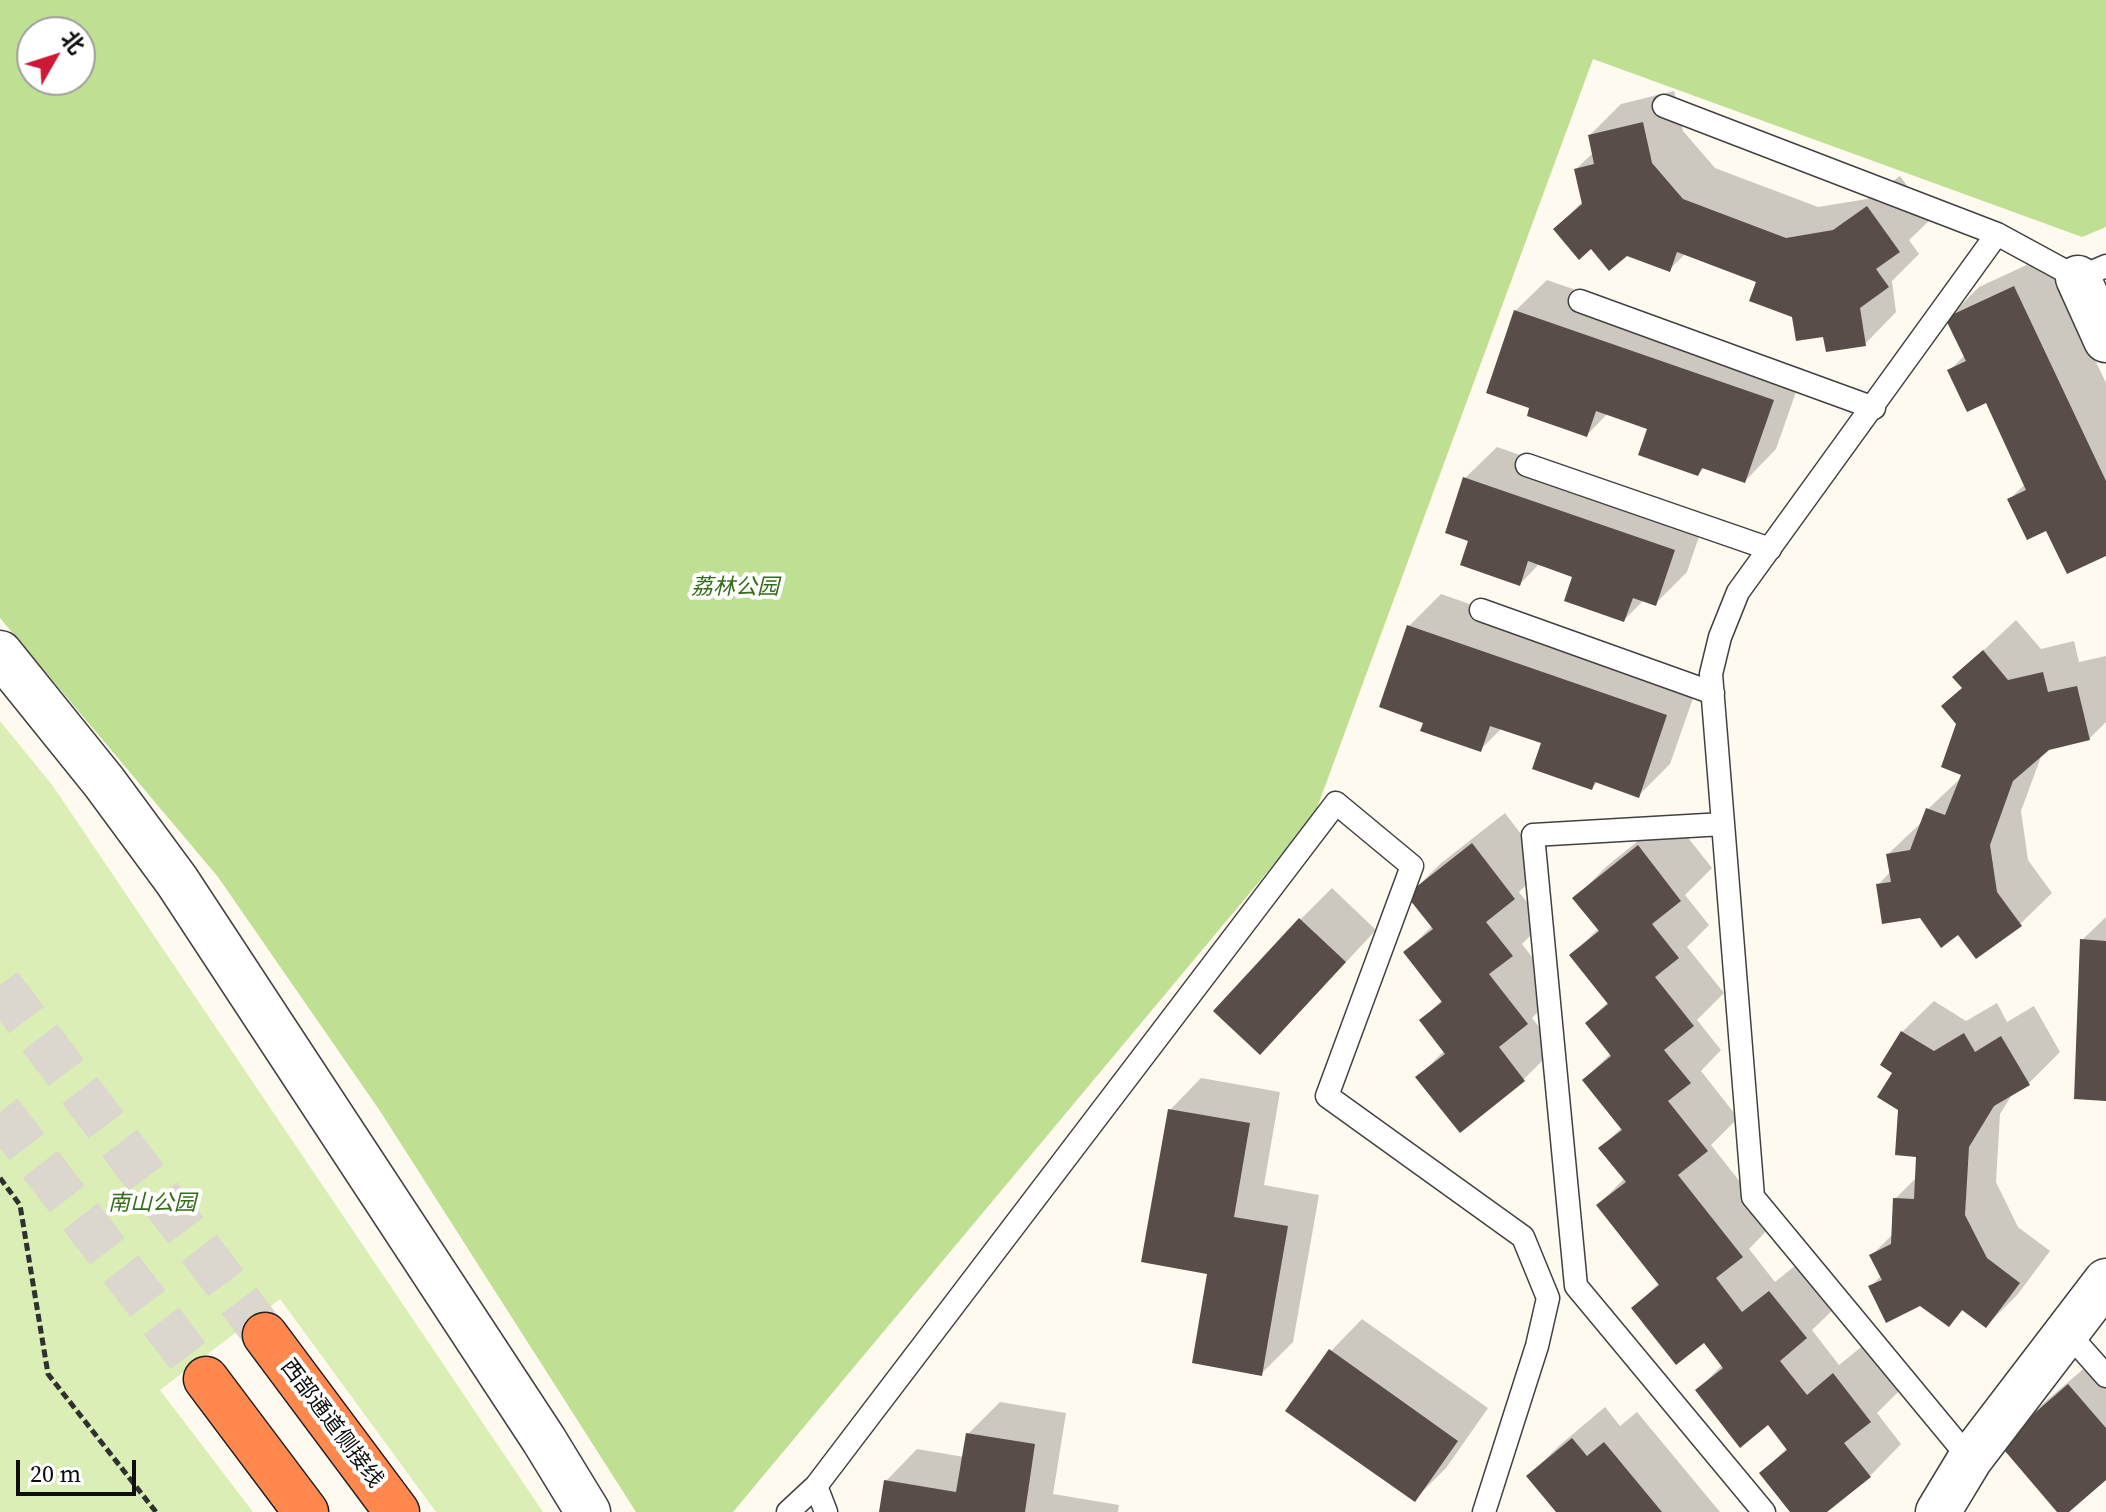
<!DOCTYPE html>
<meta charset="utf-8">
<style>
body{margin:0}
#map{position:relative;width:2106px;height:1512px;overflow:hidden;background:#fffaf0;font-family:"Source Serif 4","Noto Sans SC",serif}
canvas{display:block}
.north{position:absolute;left:16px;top:16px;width:80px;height:80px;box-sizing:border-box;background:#fff;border:2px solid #9f9f9f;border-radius:50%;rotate:51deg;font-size:22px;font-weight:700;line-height:32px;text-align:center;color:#0e0e0e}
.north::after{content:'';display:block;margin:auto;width:28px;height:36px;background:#cd1838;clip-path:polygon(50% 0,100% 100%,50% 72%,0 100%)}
.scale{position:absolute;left:16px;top:1460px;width:120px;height:36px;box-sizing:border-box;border:4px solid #0e0e0e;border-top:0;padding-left:10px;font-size:24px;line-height:28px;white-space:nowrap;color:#0e0e0e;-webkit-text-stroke:6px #fff;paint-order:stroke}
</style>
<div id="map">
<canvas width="2106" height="1512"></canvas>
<div class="north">北</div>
<div class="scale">20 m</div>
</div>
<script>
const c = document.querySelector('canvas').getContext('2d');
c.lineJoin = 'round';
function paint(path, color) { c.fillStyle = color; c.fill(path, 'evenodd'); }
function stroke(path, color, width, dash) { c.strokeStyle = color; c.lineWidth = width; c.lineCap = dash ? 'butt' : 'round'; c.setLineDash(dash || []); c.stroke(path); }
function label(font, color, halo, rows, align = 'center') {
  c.font = font + ' "Source Serif 4","Noto Sans SC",serif'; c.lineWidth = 8; c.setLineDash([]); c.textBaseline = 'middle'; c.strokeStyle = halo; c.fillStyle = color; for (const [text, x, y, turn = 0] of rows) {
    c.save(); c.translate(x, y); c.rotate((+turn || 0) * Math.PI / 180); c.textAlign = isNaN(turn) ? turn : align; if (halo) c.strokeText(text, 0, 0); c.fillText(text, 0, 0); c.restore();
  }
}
paint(new Path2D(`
 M0 721 53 786 543 1512H436L280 1299 160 1390 253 1512H0Z`), '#daeeb5');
paint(new Path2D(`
 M0 0H2106V227L2082 237 1593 59 1314 816 733 1512H636L380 1111 218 877 0 618ZM32 32H80V80H32Z`), '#bfe092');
paint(new Path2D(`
 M1674 91 1683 131 1715 168 1818 207 1867 199 1900 176 1931 219 1909 240 1919 254 1892 281 1896 312 1865 344 1825 335 1794 316 1759 280 1686 253 1670 269 1627 253 1591 247 1555 229 1583 201 1576 169 1594 152 1590 135 1621 104Z
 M2046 256 2106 383V554L2047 529 2010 499 2026 483 1987 400 1949 371 1965 355 1948 318 1979 287Z
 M1547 280 1804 369 1776 449 1745 481 1705 467 1698 474 1649 428 1608 413 1587 435 1532 407 1515 311Z
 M1497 447 1705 519 1687 572 1655 604 1644 600 1624 620 1575 576 1540 563 1520 584 1471 540 1465 478Z
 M1441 594 1698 684 1670 764 1639 795 1598 781 1592 788 1543 742 1502 728 1480 750 1426 721 1409 626Z
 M2016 620 2041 649 2074 641 2079 662 2106 656V722L2089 739 2048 748 2042 754 2021 811 2028 860 2052 893 2020 924 1958 932 1921 916 1878 885 1891 871 1888 854 1922 822 1928 809 1962 777 1959 724 1964 687 1955 677Z
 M1505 813 1545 866 1519 892 1543 923 1522 944 1558 991 1532 1018 1555 1048 1524 1079 1460 1130 1418 1077 1445 1050 1422 1020 1443 999 1406 952 1433 925 1409 895 1440 864Z
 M1670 815 1712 868 1685 895 1709 925 1687 947 1724 993 1697 1020 1721 1050 1701 1071 1738 1118 1711 1145 1773 1224 1749 1249 1775 1282 1802 1260 1838 1305 1812 1330 1839 1365 1866 1343 1901 1389 1877 1413 1901 1444 1870 1476 1824 1512H1793L1762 1473 1788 1447 1768 1423 1698 1390 1723 1364 1705 1340 1634 1308 1660 1282 1598 1205 1625 1178 1601 1148 1622 1127 1584 1080 1611 1053 1587 1023 1609 1001 1572 955 1599 928 1575 898 1607 866Z
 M1332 888 1376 930 1291 1021 1300 920Z
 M2106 917V1099L2082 940Z
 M1934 1001 1966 1021 1997 1003 2007 1022 2034 1006 2060 1052 2029 1083 2013 1093 2000 1114 1996 1182 2018 1227 2050 1251 2018 1294 1986 1326 1964 1309 1949 1325 1921 1304 1870 1287 1882 1275 1872 1255 1893 1234 1895 1199 1917 1177 1918 1155 1900 1108 1895 1072 1902 1032Z
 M1201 1078 1280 1092 1264 1185 1319 1195 1293 1342 1261 1374 1170 1110Z
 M1362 1319 1488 1408 1446 1468 1414 1500 1331 1351Z
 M2101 1354 2106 1360V1478L2066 1512H2059L2001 1444 2033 1412Z
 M1000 1402 1066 1413 1053 1494 1119 1505 1118 1512H881L886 1481 917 1449 964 1457 968 1434Z
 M1605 1407 1620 1426 1637 1412 1720 1512H1558L1528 1476 1560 1445Z`), '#0003');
paint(new Path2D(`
 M1643 122 1652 163 1683 199 1786 238 1833 230 1867 206 1900 252 1876 269 1889 287 1860 308 1866 346 1826 352 1823 337 1796 341 1792 317 1749 301 1756 282 1677 252 1670 272 1627 256 1609 271 1591 249 1579 260 1553 229 1582 204 1574 169 1594 164 1588 135Z
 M2014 286 2106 481V556L2067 574 2046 531 2027 540 2007 499 2026 490 1986 403 1967 412 1947 370 1966 361 1945 318Z
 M1514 310 1774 400 1745 483 1702 468 1698 476 1638 455 1647 429 1596 411 1587 437 1527 416 1529 408 1486 393Z
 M1463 477 1675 550 1656 606 1633 598 1624 622 1564 601 1572 577 1528 561 1520 586 1460 565 1468 541 1445 533Z
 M1407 625 1667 715 1639 798 1595 782 1592 790 1532 769 1541 743 1490 726 1481 752 1420 731 1423 723 1379 707Z
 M1983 650 2008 680 2043 672 2048 692 2077 686 2090 740 2049 750 2013 781 1990 845 1997 892 2022 926 1976 959 1958 935 1941 948 1920 918 1882 924 1876 884 1891 882 1886 854 1910 850 1926 808 1945 815 1961 775 1941 767 1956 724 1941 706 1962 688 1952 677Z
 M1472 843 1515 899 1486 922 1513 956 1489 974 1528 1024 1499 1047 1525 1081 1460 1133 1415 1077 1445 1054 1419 1020 1442 1002 1403 952 1433 929 1406 895Z
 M1638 845 1681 901 1652 924 1679 958 1655 977 1694 1026 1664 1050 1691 1083 1668 1101 1708 1151 1678 1175 1743 1257 1716 1278 1742 1312 1769 1291 1807 1338 1780 1361 1807 1395 1833 1373 1871 1422 1844 1443 1871 1477 1827 1512H1790L1759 1473 1787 1450 1768 1425 1740 1448 1695 1390 1723 1368 1704 1343 1676 1365 1631 1308 1659 1285 1596 1205 1626 1182 1598 1148 1622 1130 1582 1080 1611 1056 1585 1023 1608 1004 1569 955 1599 931 1572 898Z
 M1299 918 1346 962 1260 1055 1213 1011Z
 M2080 939 2106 941V1101L2074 1099Z
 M1901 1031 1934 1051 1964 1033 1975 1052 2001 1036 2030 1085 1994 1106 1969 1147 1965 1215 1987 1258 2020 1283 1986 1328 1962 1310 1949 1327 1920 1306 1886 1323 1868 1286 1882 1280 1869 1255 1891 1244 1893 1198 1914 1199 1916 1157 1895 1155 1898 1110 1877 1097 1892 1073 1880 1065Z
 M1168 1109 1250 1123 1234 1217 1288 1226 1262 1376 1192 1363 1207 1274 1141 1262Z
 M1329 1349 1458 1441 1415 1502 1285 1411Z
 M2068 1384 2106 1428V1480L2069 1512H2057L1999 1444Z
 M966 1433 1035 1444 1025 1512H879L884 1480 956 1492Z
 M1572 1438 1587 1456 1604 1442 1662 1512H1556L1526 1476Z`), '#584d49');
stroke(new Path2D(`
 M0 985 265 1335
 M0 1112 206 1379`), '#dbd7ce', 44, [44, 22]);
const lane = new Path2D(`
 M1664 106 1997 234 2078 278 2106 266
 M1580 301 1874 408
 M1527 465 1770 549
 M1481 610 1713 693
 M1723 824 1533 835 1576 1286 1764 1512
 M2067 1332 2106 1376
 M1970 1459 1753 1197 1711 674 1720 637 1738 592 1997 234
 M816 1486 826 1512
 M788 1512 816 1486 1336 803 1412 866 1327 1096 1523 1237 1548 1298 1537 1346 1484 1512`);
const street = new Path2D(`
 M2078 278 2106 340
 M0 653 104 782 177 881 544 1440 588 1512
 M1938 1512 1970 1459 2106 1281`);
const highway = new Path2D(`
 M265 1335 397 1512
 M206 1379 306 1512`);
stroke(lane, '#414141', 25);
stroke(street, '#414141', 47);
stroke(highway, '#1f1f1f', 47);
stroke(new Path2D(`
 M0 1178 20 1205 48 1374 156 1512`), '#303030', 5, [8, 4]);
stroke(lane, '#fff', 22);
stroke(street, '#fff', 44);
stroke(highway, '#ff884e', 44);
label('italic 22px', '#346d17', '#fff', [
 ["荔林公园",735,588],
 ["南山公园",152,1204]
]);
label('22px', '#0e0e0e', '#fff', [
 ["西部通道侧接线",331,1424,53]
]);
</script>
